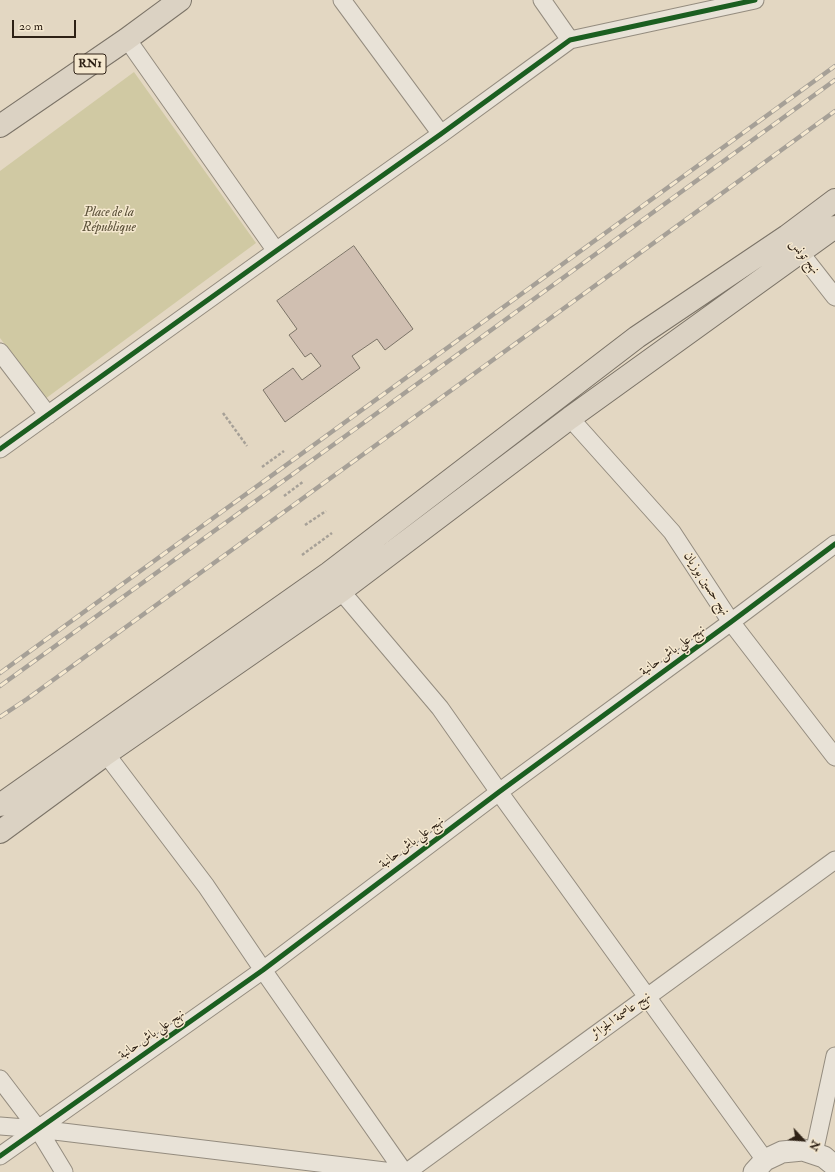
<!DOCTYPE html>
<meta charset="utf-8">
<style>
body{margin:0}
#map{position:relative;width:835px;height:1172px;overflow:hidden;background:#e3d7c2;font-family:"IM FELL Double Pica",serif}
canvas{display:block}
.north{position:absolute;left:783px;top:1120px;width:40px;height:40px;-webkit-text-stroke:3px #f5e8cf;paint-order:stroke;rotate:116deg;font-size:11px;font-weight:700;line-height:16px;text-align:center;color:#2e2115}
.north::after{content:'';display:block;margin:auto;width:14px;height:18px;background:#2e2115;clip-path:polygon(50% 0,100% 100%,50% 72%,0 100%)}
.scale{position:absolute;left:12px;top:20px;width:64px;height:18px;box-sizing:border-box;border:2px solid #2e2115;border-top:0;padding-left:5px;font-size:12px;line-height:14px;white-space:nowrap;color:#2e2115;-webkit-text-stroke:3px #f5e8cf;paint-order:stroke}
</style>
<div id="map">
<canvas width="835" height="1172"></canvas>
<div class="north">N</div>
<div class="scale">20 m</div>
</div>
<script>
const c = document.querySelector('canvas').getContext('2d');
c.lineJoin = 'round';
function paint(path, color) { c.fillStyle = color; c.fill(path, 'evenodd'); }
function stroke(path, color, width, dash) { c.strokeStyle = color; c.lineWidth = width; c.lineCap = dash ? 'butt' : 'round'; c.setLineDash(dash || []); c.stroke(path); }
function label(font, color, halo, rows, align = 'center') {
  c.font = font + ' "IM FELL Double Pica",Amiri,serif'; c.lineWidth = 3; c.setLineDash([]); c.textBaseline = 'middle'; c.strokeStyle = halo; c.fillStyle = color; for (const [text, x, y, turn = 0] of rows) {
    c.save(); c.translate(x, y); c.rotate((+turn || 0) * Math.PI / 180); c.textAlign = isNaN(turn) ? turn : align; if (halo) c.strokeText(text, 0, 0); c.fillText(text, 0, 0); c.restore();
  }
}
paint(new Path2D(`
 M134 72 256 243 45 399 0 338V171Z`), '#d0c9a3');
const building = new Path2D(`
 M354 246 413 329 385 350 377 339 352 356 360 368 285 422 263 390 293 368 302 380 321 366 311 353 305 357 289 335 297 329 277 301Z`);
paint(building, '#d0bfb1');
stroke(building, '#7b7367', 1);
const minor = new Path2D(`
 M342 0 441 134
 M542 0 570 40
 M127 39 276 251
 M792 242 835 297
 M0 352 48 415
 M570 418 672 532 731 622 835 757
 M0 449 276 251 441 134 570 40 755 0
 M334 582 341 591 440 708 499 792 765 1160
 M106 754 206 886 263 970 404 1172
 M0 1079 38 1129 64 1172
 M0 1126 38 1129 393 1172
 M814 1153 835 1056
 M0 1156 263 970 499 792 731 622 835 544
 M407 1172 835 860`);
const tertiary = new Path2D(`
 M754 1172 765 1160 782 1152 803 1150 824 1157 835 1166`);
const primary = new Path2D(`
 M0 126 127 39 180 0`);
const trunk = new Path2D(`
 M0 805 329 573 637 337 787 236 835 200
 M0 832 106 754 341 591 570 418 835 227`);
stroke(minor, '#948c7f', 19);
stroke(tertiary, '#948c7f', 23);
stroke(primary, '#7b7367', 24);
stroke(trunk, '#7b7367', 24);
stroke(new Path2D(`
 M223 413 247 446
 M262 467 284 451
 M284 496 304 481
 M305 525 326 511
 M302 555 332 533`), '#a6a097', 2.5, [3, 2]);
stroke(minor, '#e8e2d7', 17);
stroke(tertiary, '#e8e2d7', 21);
stroke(primary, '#dbd2c3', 22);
stroke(trunk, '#dbd2c3', 22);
const rail = new Path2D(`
 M0 673 835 66
 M0 686 362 424 835 80
 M0 717 27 699 835 111`);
stroke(rail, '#a6a097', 4.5);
stroke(rail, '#f5e8cf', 3, [9]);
stroke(new Path2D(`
 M0 449 276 251 441 134 570 40 755 0
 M0 1156 263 970 499 792 731 622 835 544`), '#1b5e20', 5);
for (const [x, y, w] of [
 [90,64,32]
]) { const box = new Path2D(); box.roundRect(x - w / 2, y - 10, w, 20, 3); c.fillStyle = '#f5e8cf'; c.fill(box); stroke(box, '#2e2115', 1); }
label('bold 12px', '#2e2115', null, [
 ["RN1",90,64]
]);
label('italic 13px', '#5a5038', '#f5e8cf', [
 ["Place de la",109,213],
 ["République",109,228]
]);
label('13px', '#2e2115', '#f5e8cf', [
 ["نهج تونس",804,257,52],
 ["نهج حسين بوزيان",706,584,57],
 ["نهج علي باش حانبة",673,651,-36],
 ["نهج علي باش حانبة",412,843,-37],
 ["نهج عاصمة الجزائر",621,1016,-36],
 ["نهج علي باش حانبة",152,1035,-35]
]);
</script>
